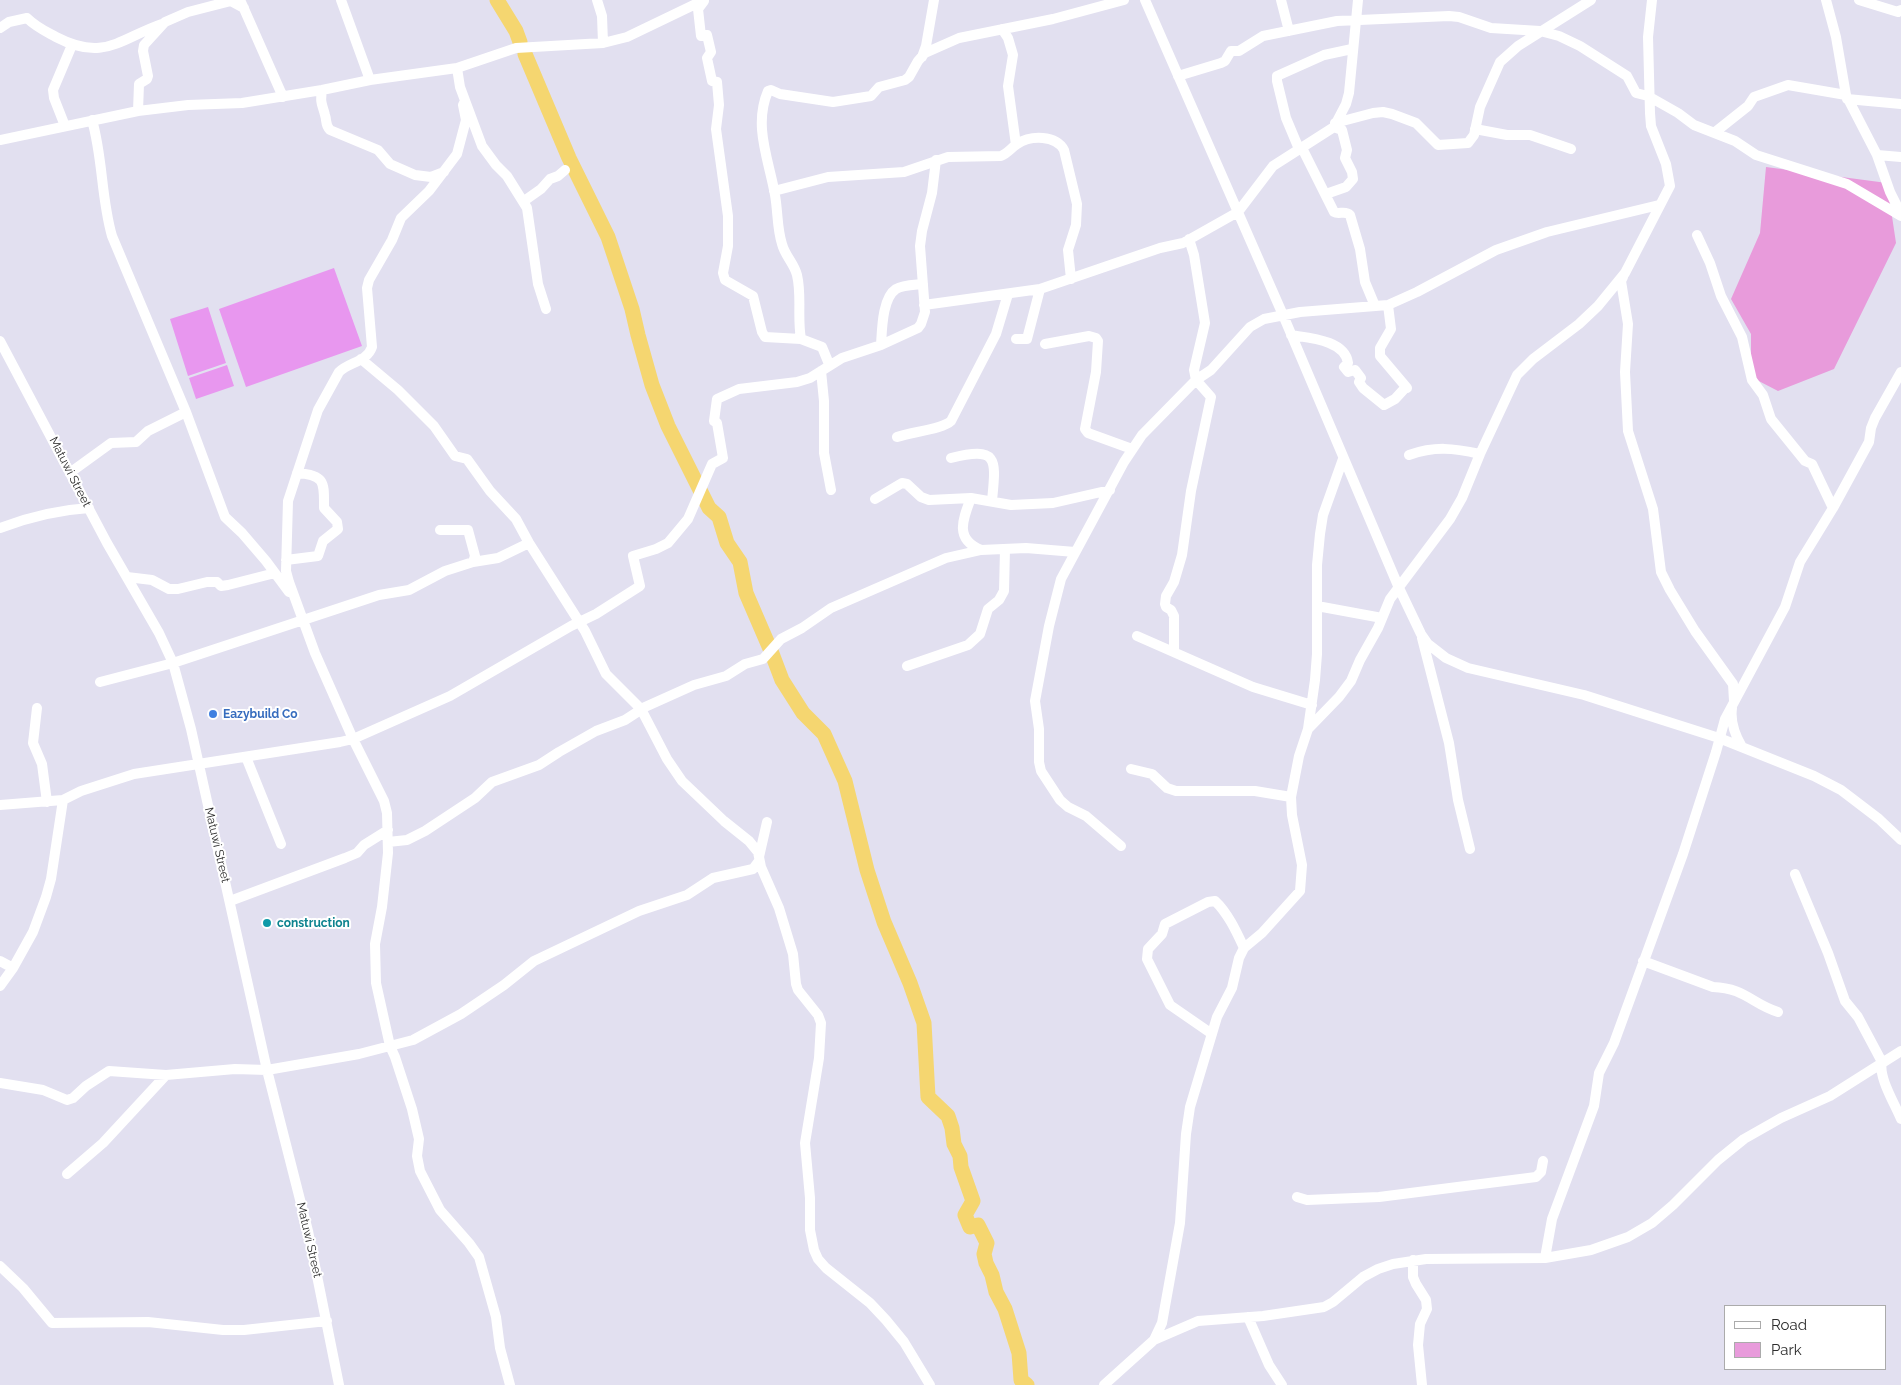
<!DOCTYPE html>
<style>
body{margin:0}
#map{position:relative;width:1901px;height:1385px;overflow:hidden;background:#e2e0f0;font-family:Raleway,sans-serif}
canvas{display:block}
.legend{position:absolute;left:1724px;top:1305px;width:162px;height:65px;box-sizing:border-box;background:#fff;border:1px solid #ababab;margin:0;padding:6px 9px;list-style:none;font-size:15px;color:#2e2e2e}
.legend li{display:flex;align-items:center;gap:10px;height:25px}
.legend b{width:25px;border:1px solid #ababab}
</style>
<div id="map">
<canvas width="1901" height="1385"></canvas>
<ul class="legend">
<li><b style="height:6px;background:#fff"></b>Road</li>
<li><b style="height:14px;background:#e89bdb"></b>Park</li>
</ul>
</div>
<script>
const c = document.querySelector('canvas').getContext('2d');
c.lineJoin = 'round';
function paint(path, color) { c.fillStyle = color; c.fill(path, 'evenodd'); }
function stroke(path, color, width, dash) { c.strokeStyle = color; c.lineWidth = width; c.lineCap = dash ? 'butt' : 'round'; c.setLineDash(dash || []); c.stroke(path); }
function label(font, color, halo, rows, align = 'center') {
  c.font = font + ' Raleway,sans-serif'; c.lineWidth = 4; c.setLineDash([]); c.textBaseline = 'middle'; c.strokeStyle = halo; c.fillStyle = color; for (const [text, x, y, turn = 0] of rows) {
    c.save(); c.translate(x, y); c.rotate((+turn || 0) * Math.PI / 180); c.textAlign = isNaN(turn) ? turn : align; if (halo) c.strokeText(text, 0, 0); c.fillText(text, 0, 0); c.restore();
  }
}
paint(new Path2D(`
 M1766 167 1887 183 1896 243 1834 369 1778 391 1751 377V334L1731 299 1760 233Z`), '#e89bdb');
paint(new Path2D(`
 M334 268 362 346 246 387 219 309Z
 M208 307 226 363 188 376 170 319Z
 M227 365 234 386 196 399 189 378Z`), '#e897ef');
stroke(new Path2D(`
 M497 0 516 31 520 42
 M525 54 569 158 608 237 632 309 638 335 652 385 668 426 709 508 719 517 727 543 740 562 746 593 771 651 782 680 803 713 824 734 845 781 867 870 884 922 910 983 924 1023 928 1097 948 1116 952 1128 954 1144 960 1156 961 1167 973 1201 965 1215 970 1227 978 1225 987 1243 984 1254 986 1263 992 1275 996 1292 1005 1309 1019 1353 1021 1380 1027 1385`), '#f5d670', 15);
stroke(new Path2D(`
 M341 0 370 80
 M597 0 602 16 603 43
 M1145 0 1283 315 1399 588 1421 634 1428 644 1446 658 1468 668 1584 695 1719 738 1814 776 1841 790 1879 819 1901 840
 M1281 0 1289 31
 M1826 0 1836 37 1846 95 1877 155 1890 192 1901 214
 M1859 0 1898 12 1901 10
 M704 1 698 9 701 36 707 35 711 52 707 58 712 81 717 82 719 105 716 129 728 216V246L723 273 725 280 753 296 762 332 765 337 801 339 822 347 829 364
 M241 2 283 97
 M0 28 9 22 27 18C36 27 45 31 56 37 104 62 119 39 162 24
 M1002 29 1008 38 1013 55 1008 86 1016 145
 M922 57 926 46 934 0
 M457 68 460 87 482 146 496 165 507 176 527 208 538 284 546 309
 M1178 76 1221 63 1225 61 1231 51H1239L1263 36 1337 21 1449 16 1459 17 1491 28 1540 31 1559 36 1580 46 1627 76 1636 93 1648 96 1678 113 1694 125 1735 141 1756 155 1847 184 1901 216
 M322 90C320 104 322 103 325 115 327 121 325 125 330 130L378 150 390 164 415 175 431 177 444 172
 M1847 99 1901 104
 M465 101 463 105 466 120 457 154 429 191 401 218 392 240 369 280 367 288 372 347C367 362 349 362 339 372L318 410 288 501 286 571 289 582 315 653 353 739 384 801 387 813 388 853 382 907 375 944 376 983 390 1046 395 1057 412 1109 419 1139 417 1156 420 1171 440 1210 469 1243 479 1257 496 1317 500 1348 510 1385
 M138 111 139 84 147 79 148 76 143 51 144 45 165 22 188 12 231 1 244 8
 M92 120C103 158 101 198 112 236L186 412 225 517 242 533 266 561 289 592
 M1335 123 1373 113 1383 112 1392 114 1416 123 1438 145 1468 143 1474 135 1480 107 1500 62 1518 46 1591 0
 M65 126 54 98 53 90 72 45
 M1475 129 1507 135H1530L1571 149
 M1714 133 1748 106 1754 97 1788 85 1846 95
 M0 140 138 111 188 105 242 103 322 90 370 80 457 68 516 48 603 43 627 37 704 0
 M1302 148 1334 212C1339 215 1345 210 1350 215L1360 249 1365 282 1375 306
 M1299 149 1286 118 1277 81V76L1324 55 1352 49
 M1877 155 1901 157
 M774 191 828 177 904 172 948 157 1001 156C1008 153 1011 148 1017 144 1031 135 1056 135 1064 150L1077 204 1076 225 1068 250 1071 279
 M1326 194 1346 187 1353 179 1352 172 1345 158 1347 150 1342 130 1334 127
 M524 201 541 189 550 179 558 176 565 170
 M1623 277 1621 281 1628 324 1625 372 1628 431 1653 509 1661 572 1670 590 1695 631 1733 684 1734 701
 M924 305 1040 289 1160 248 1183 243 1238 212 1273 166 1334 127 1346 104 1349 93 1358 0
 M1388 305 1391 329 1380 348V356L1407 388
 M1291 335C1309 338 1345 340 1348 363L1344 367 1348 372 1355 370 1361 378 1359 382 1363 388 1384 405 1395 399 1406 387
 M801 339C797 317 802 296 797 275 794 263 785 256 782 244 777 229 778 212 775 195 769 160 753 126 768 91L771 90 780 94 833 102 871 96 879 87 905 80 909 77 918 61 925 53 959 38 1053 19 1124 0
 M1016 339H1027L1040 289
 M0 341 107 543 159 633 173 663 191 729 267 1070 308 1231 339 1385
 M1045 344 1089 336 1096 338 1098 341 1096 372 1085 429 1088 433 1132 449
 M881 345C882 331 882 298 896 289 903 285 914 285 923 284
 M361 359 398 390 434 426 455 456 467 459 490 491 516 519 529 543 585 631 606 674 641 709 667 759 682 781 724 821 749 841 758 852 761 867 779 908 793 954 796 984 798 990 818 1015 821 1023 819 1058 805 1143 810 1198V1230L814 1250 818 1259 826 1268 870 1303 886 1320 904 1342 930 1385
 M821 371 824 401V453L831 490
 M897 437C911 432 943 429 951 421L996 334 1008 294
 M1409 455C1435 446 1453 448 1480 454
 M951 458C999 446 996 459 992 501
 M71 472 111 443 136 442 148 431 186 412
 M971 498C963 519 954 539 981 550
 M875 499 902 483 907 484 921 497 929 500 971 498 1011 505 1053 503 1110 490
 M1833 508 1869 442 1871 428 1875 418 1901 372
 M0 528C29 517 57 510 89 508
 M286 560 318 556 323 541 338 529 337 522 324 508C324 483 326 475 297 473
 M473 562 498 558 529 543
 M127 577 152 580 169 589H178L207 582H217L221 586 228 585 275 573
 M1317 606 1382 618
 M1137 636 1253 687 1312 705
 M1422 638 1449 743 1458 800 1470 849
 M1174 652V616L1171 610 1166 607 1165 604 1166 596 1174 582 1182 555 1191 491 1211 397 1196 380 1194 370 1205 323 1194 255 1189 239
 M907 666 968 645 980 634 988 609 999 600 1004 591 1005 549
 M100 682 173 663 379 595 409 590 445 571 473 562 475 556 468 530H440
 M37 708 33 743 42 764 47 802
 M1732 708C1730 722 1735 735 1742 747
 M1308 729 1339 697 1351 681 1360 660 1378 628 1390 599 1450 519 1462 498 1480 454 1517 375 1533 359 1579 324 1598 306 1625 273 1670 186 1666 164 1651 126 1650 113 1648 37 1652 0
 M246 757 281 844
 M1131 769 1152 774 1167 788 1176 791H1255L1291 797
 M0 805 63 800 81 791 134 774 340 742 353 739 450 696 571 626 596 614 640 586 633 556 656 549 668 543 688 519 712 464 723 458 717 423 714 421 717 399 739 389 797 382 810 378 842 358 881 345 918 328 921 324 925 312 920 246 922 231 932 193 936 160
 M388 842 407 840 425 831 475 798 492 782 539 765 559 752 596 731 625 720 645 707 694 685 726 676 745 664 763 659 781 639 802 628 831 608 946 558 981 550 1026 548 1075 552
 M1121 846 1086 816 1068 807 1060 800 1041 771 1039 762V729L1035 701 1049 626 1061 579 1124 462 1142 435 1196 380 1211 370 1250 327 1264 319 1300 312 1388 305 1417 292 1496 250 1547 232 1659 205
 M759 857 767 822
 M1795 874 1828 953 1845 1001 1858 1017 1882 1062C1878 1077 1895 1104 1901 1119
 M230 901 345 858 357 853 364 845 388 830
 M0 961 13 968
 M1643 961 1713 987C1745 988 1752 1004 1778 1012
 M0 986 13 968 33 932 46 897 51 879 63 800
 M1212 1034 1170 1005 1147 959 1148 949 1162 934 1165 924 1208 902 1215 901C1228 913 1237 933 1244 948
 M0 1083 43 1090 67 1100 73 1098 86 1086 109 1071 166 1075 235 1069 267 1070 359 1054 413 1040 461 1014 504 985 534 961 639 911 687 895 713 878 753 869 759 861
 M67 1174 103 1143 166 1075
 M1297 1197 1307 1200 1379 1197 1536 1177 1541 1172 1543 1161
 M1545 1258 1552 1219 1594 1106 1599 1073 1614 1043 1683 854 1716 752 1725 719 1785 607 1800 562 1833 508 1812 464 1805 461 1771 419 1763 395 1752 380 1742 337 1721 296 1710 263 1697 235
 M1413 1260V1277L1416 1284 1426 1300 1427 1309 1420 1324 1418 1345 1422 1385
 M0 1266 23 1288 52 1323 148 1322 223 1330H244L327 1321
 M1248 1317 1269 1365 1282 1385
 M1154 1340 1198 1321 1263 1316 1324 1307 1333 1302 1363 1277 1378 1269 1393 1264 1426 1259 1545 1258 1591 1250 1628 1237 1652 1223 1673 1205 1718 1160 1744 1139 1781 1118 1830 1096 1901 1051
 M1104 1385 1154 1340 1162 1323 1180 1223 1186 1134 1190 1107 1217 1017 1232 988 1239 958 1244 948 1262 933 1300 891 1302 865 1292 815 1291 797 1299 756 1308 729 1315 680 1317 654V565L1320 534 1323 515 1343 459`), '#fff', 10);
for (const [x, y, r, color] of [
 [213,714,5,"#3f7fe0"],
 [267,923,5,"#0f9aa8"]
]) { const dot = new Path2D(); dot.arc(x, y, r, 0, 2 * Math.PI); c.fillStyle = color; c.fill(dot); stroke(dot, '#fff', 2); }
label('12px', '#2e2e2e', '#fff', [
 ["Matuwi Street",70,472,63],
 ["Matuwi Street",217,845,77],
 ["Matuwi Street",309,1240,77]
]);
label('bold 12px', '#366cbe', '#fff', [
 ["Eazybuild Co",223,714]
], 'left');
label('bold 12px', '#0d838f', '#fff', [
 ["construction",277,923]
], 'left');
</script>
